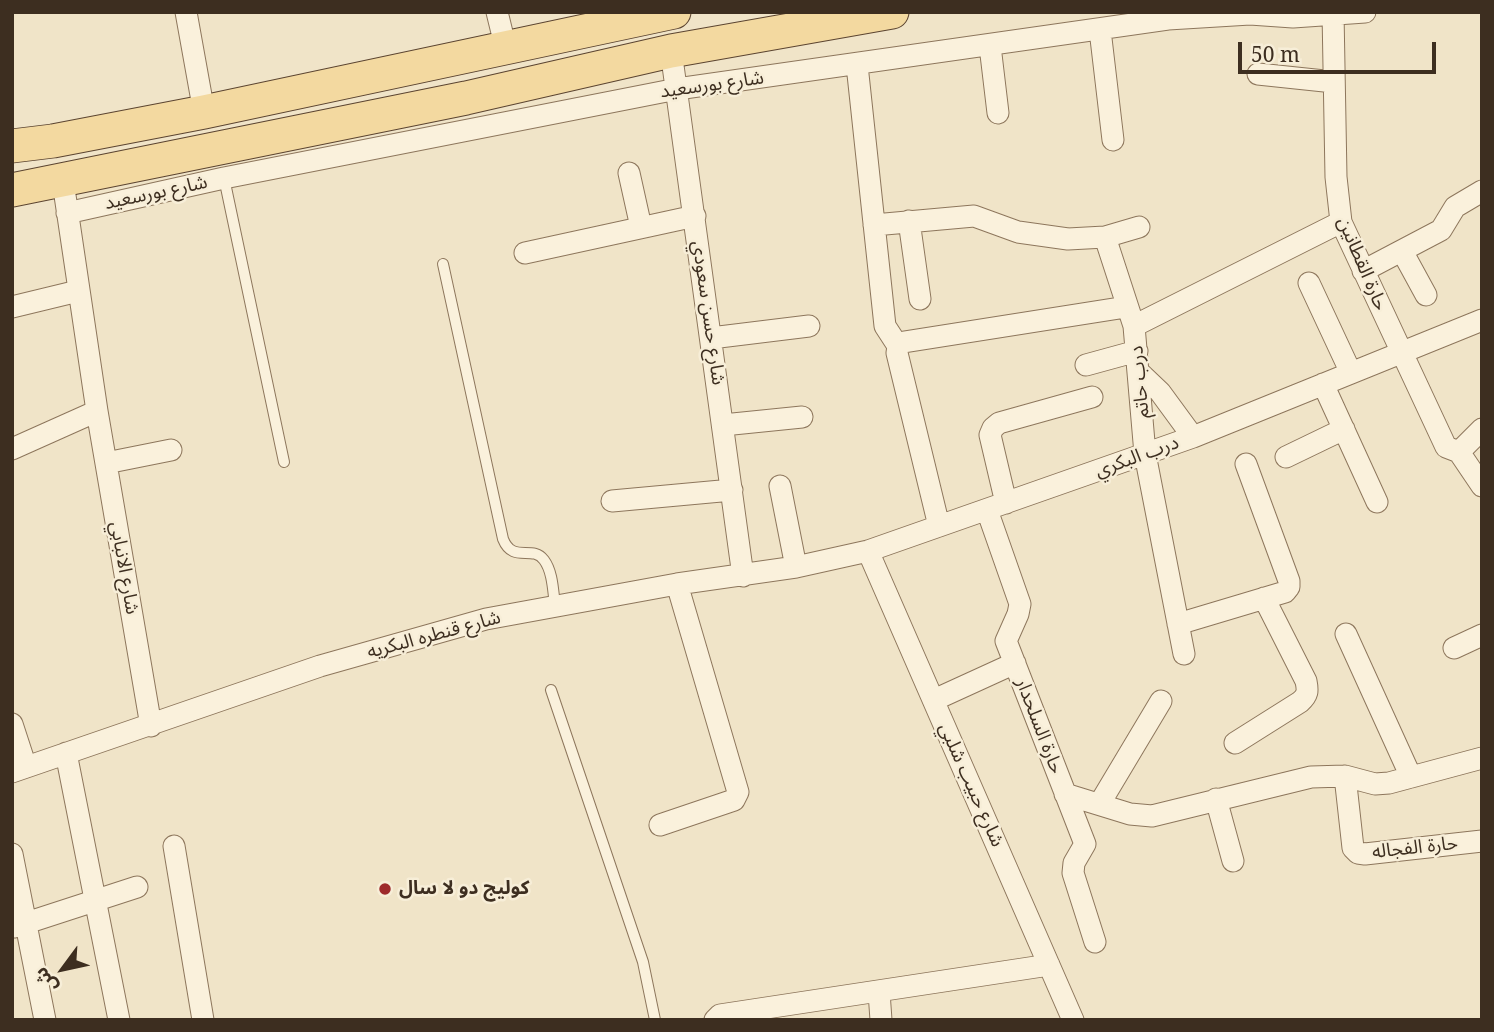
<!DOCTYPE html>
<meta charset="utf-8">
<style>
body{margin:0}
#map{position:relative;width:1494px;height:1032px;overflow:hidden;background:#f0e4c8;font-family:"Noto Serif","Noto Sans Arabic",serif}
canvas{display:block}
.frame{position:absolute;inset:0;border:14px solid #3d2e20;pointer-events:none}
.north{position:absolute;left:28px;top:934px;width:70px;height:70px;-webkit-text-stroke:5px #f7eed8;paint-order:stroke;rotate:237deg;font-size:19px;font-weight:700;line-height:28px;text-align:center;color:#3d2e20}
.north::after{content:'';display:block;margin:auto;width:24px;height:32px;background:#3d2e20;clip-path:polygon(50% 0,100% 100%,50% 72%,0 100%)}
.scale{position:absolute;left:1238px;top:42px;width:198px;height:32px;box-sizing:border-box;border:4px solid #3d2e20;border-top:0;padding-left:9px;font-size:21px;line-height:24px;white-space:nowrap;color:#3d2e20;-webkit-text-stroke:5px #f7eed8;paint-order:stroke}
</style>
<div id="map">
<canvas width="1494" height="1032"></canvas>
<div class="frame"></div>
<div class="north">ش</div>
<div class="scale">50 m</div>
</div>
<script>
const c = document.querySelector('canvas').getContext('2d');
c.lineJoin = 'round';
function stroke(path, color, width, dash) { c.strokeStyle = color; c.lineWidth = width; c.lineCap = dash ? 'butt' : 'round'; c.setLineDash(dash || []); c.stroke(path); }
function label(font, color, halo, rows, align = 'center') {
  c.font = font + ' "Noto Serif","Noto Sans Arabic",serif'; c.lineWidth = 5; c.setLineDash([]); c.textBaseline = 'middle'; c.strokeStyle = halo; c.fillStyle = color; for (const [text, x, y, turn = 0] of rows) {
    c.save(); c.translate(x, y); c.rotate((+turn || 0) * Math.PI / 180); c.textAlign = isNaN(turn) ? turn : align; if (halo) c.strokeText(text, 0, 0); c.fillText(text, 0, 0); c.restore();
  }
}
const lane = new Path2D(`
 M224 178 284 462
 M443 264 503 539C513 564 532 544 544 560 553 572 553 592 555 605
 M551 690 643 962 655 1020`);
const street = new Path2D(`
 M186 12 204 112
 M497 12 506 49
 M1333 12 1336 177 1341 222 1446 447 1459 452 1482 486
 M1100 30 1113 140
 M990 46 998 113
 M671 51 743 576
 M857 65 885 326 898 346
 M1258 74 1334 82
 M629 173 641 227
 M63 182 97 411 151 726
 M67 213 224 178 677 89 1168 19 1250 14 1293 17 1365 12
 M909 221 920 299
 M874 225 974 216 1018 232 1068 239 1105 237 1139 227
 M1105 237 1134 326 1145 454 1184 654
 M1402 251 1426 295
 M525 253 695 216
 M1363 271 1441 230 1455 207 1482 191
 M1309 283 1351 373
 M12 307 78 291
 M1134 326 1341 222
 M711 338 809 326
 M1086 365 1137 351
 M1140 373 1160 392 1193 437
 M1323 384 1377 502
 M723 425 802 417
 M12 449 97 411
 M1459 452 1482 429
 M1286 457 1344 429
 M106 463 171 450
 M780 486 796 567
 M612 501 732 490
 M1006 503 990 435 993 428 999 423 1092 397
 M987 510 1020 604 1018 614 1006 641 1085 844 1074 863 1073 873 1095 942
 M939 526 897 353 898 346 904 342 1126 307
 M868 551 1073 1020
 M1178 624 1285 592 1289 587V581L1246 464
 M1346 634 1411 777
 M1454 648 1482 635
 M934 700 1015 663
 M12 724 26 767
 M1235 743 1300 702C1308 695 1308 691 1306 681L1264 598
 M66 753 119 1020
 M12 772 320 666 486 619 677 584 796 567 868 551 1193 437 1482 320
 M1345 776 1353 848 1358 853 1365 854 1482 841
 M1065 794 1130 814 1152 816 1311 777 1345 776 1375 784 1389 783 1482 758
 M1216 799 1233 861
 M1100 803 1161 701
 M660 825 734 800 738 792 677 584
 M174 846 203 1020
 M12 854 45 1020
 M14 927 137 887
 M879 992 881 1020
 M715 1020 720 1015 1049 965`);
const primary = new Path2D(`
 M12 146 53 141 204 112 674 12
 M12 190 466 98 671 51 892 12`);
stroke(lane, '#8d765c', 12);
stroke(street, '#8d765c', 23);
stroke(primary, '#5b4430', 35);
stroke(lane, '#faf1dc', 10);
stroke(street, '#faf1dc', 21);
stroke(primary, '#f3d9a0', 33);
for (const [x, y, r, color] of [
 [385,889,7,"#9e2a2b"]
]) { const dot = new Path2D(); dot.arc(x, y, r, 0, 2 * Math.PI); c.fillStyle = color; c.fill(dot); stroke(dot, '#f7eed8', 2.5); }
label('19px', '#3d2e20', '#f7eed8', [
 ["شارع بورسعيد",712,85,-8],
 ["شارع بورسعيد",156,193,-12],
 ["حارة القطانين",1362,264,67],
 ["شارع حسن سعودي",708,313,82],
 ["درب حاتم",1140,382,-95],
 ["درب البكري",1137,457,-20],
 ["شارع الانبابي",124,568,80],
 ["شارع قنطره البكريه",434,635,-15],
 ["حارة السلحدار",1039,726,69],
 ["شارع حبيب شلبي",971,785,66],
 ["حارة الفجاله",1415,848,-6]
]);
label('bold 19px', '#3d2e20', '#f7eed8', [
 ["كوليج دو لا سال",399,889]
], 'left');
</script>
